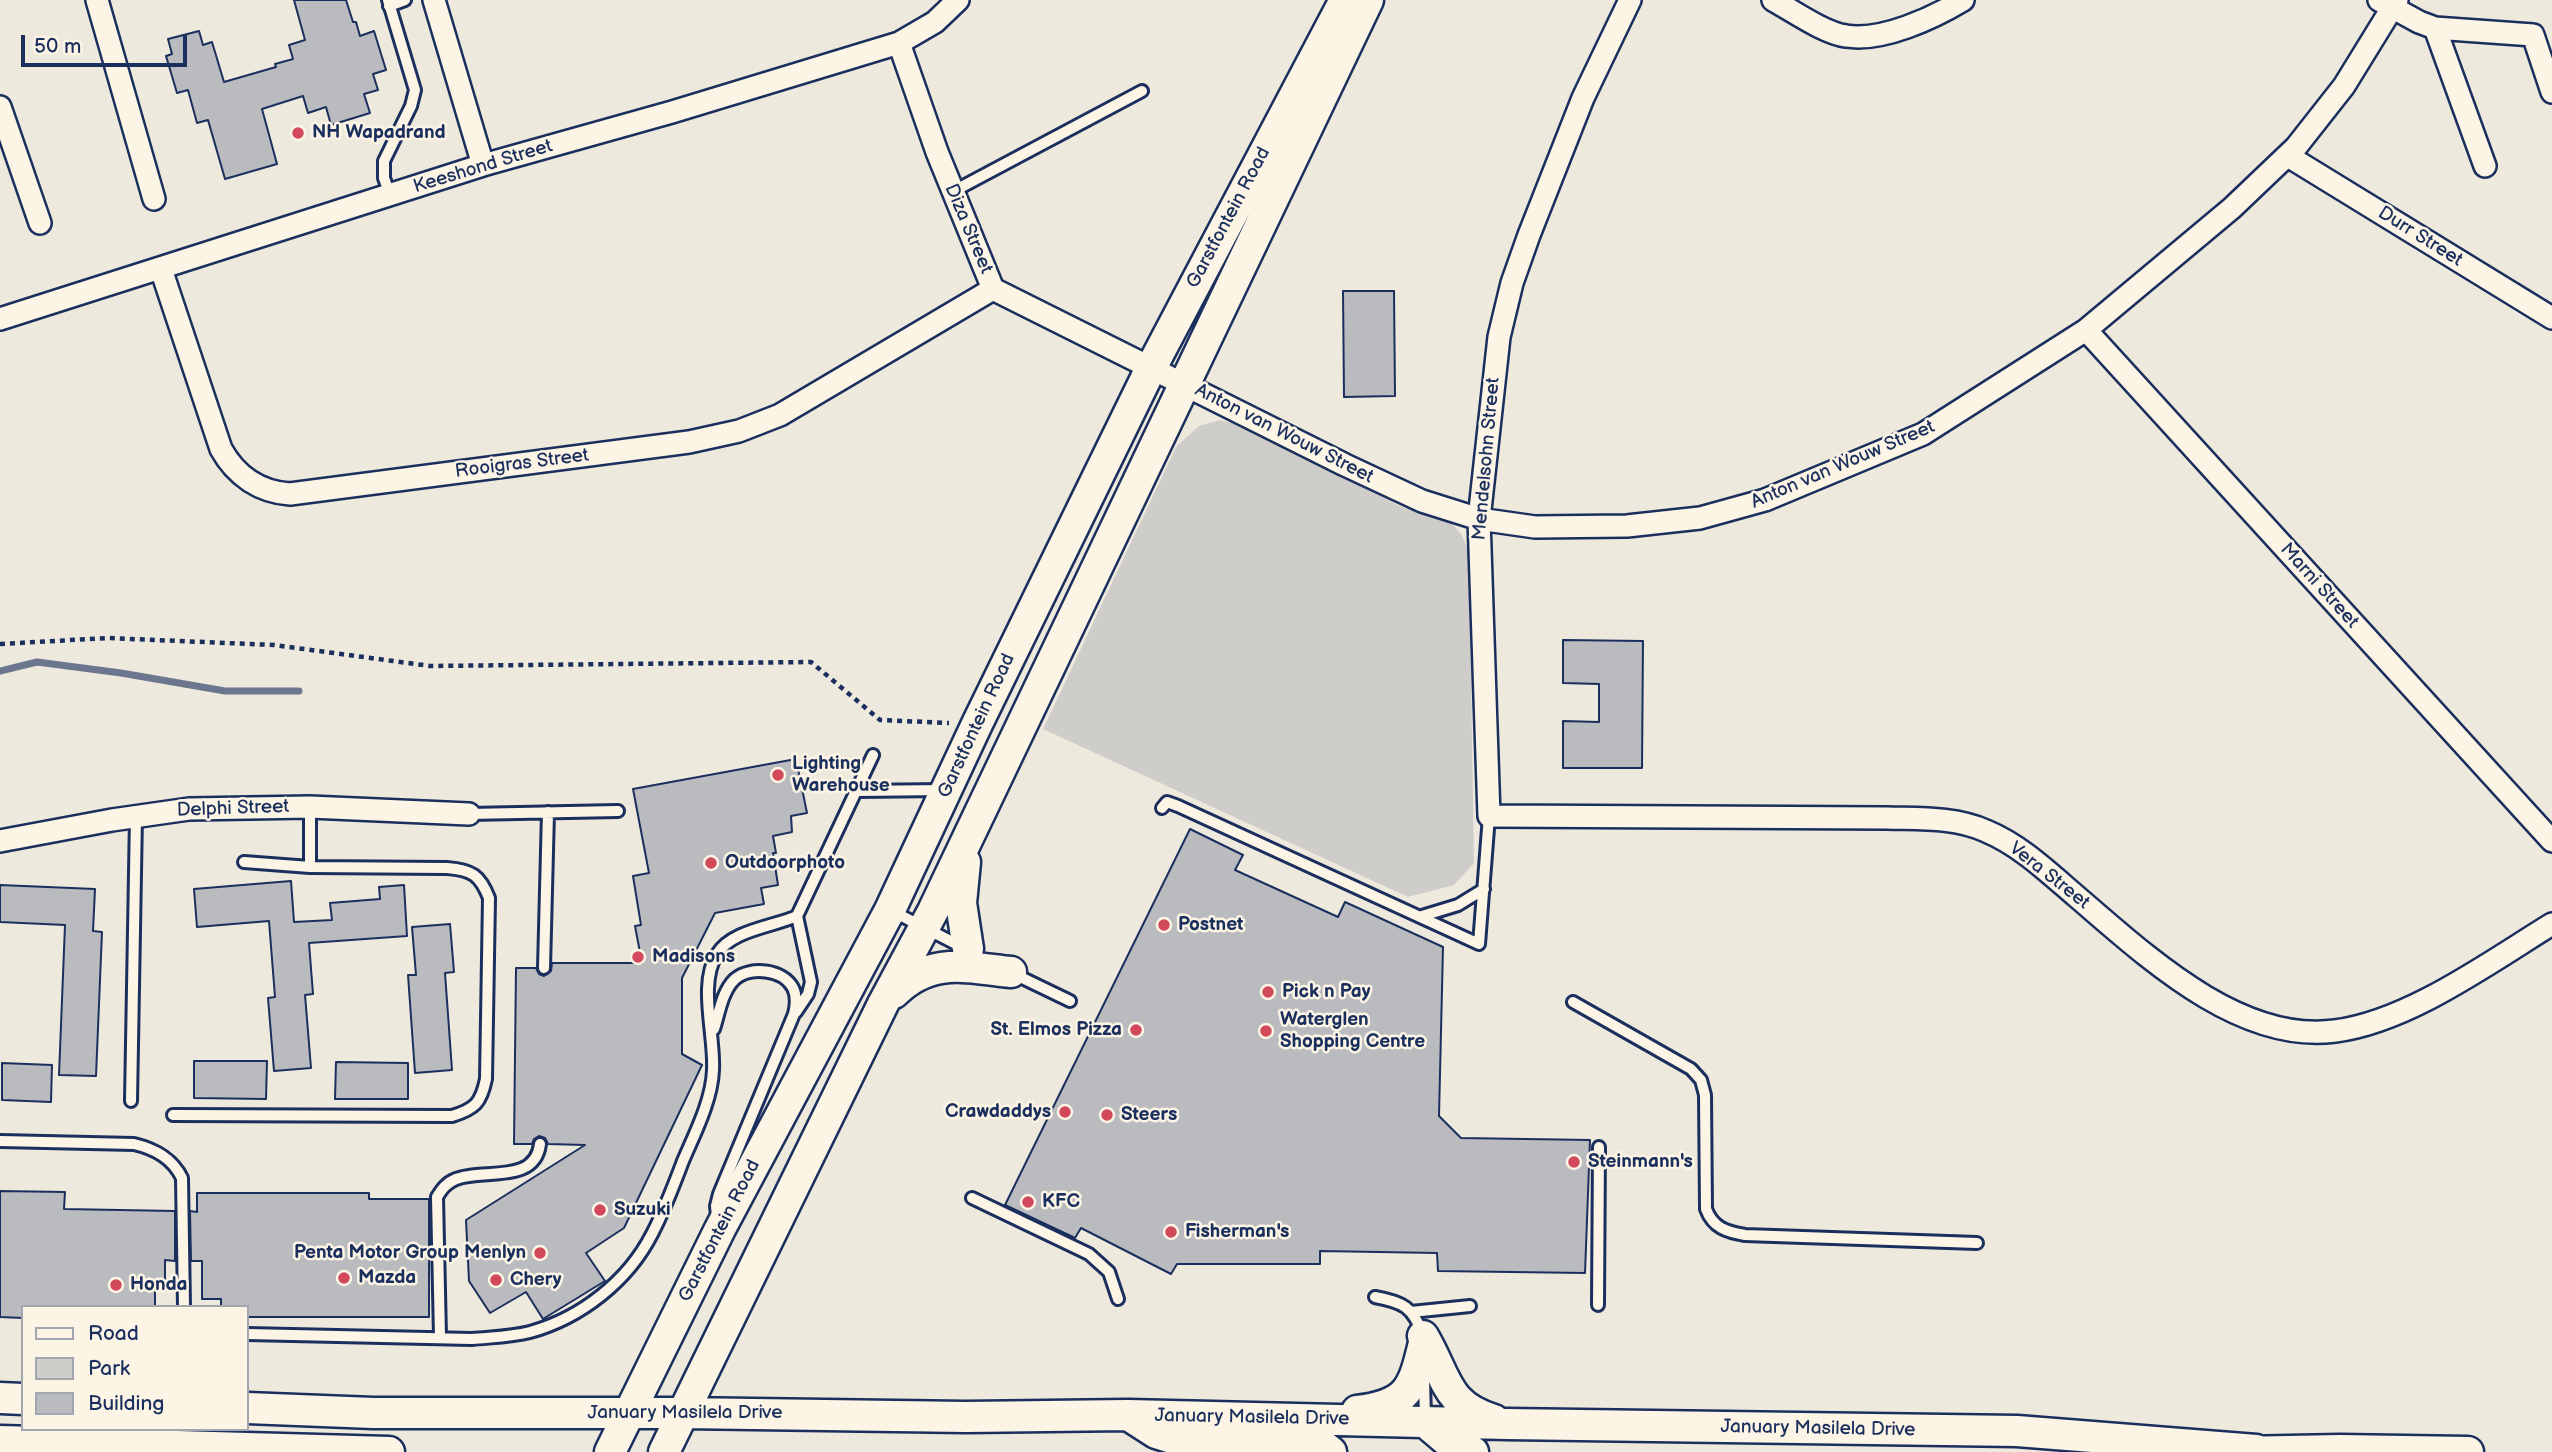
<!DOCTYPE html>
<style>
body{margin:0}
#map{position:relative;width:2552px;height:1452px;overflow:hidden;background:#eee9dd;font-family:"Balsamiq Sans",sans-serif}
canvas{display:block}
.legend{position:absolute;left:21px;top:1305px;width:228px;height:126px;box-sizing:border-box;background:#fcf5e5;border:2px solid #a2a6af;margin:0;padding:9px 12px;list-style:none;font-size:21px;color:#1b2f5e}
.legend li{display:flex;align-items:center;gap:14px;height:35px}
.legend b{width:35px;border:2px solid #a2a6af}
.scale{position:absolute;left:21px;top:35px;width:166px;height:32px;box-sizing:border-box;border:4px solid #1b2f5e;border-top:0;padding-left:9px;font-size:21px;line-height:24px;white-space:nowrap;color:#1b2f5e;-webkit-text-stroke:5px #fcf5e5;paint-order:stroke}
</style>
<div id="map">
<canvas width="2552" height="1452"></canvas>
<ul class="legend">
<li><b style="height:9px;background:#fcf5e5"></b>Road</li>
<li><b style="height:19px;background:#cfcdca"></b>Park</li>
<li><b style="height:19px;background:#babbbe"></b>Building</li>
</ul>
<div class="scale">50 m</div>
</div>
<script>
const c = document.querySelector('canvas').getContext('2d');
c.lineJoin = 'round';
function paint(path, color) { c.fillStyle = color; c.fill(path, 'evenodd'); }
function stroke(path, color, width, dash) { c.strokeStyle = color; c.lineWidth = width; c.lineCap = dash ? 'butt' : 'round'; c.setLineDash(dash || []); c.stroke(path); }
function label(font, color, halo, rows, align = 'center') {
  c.font = font + ' "Balsamiq Sans",sans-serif'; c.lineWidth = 5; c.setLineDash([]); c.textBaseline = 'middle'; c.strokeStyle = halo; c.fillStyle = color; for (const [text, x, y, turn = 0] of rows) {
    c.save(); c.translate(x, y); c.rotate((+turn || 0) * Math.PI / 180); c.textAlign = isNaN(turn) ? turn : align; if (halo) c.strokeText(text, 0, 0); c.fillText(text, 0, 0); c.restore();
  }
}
paint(new Path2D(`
 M1220 420 1246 427 1402 507 1450 521 1461 534 1469 551 1474 863 1454 885 1408 897 1043 729 1176 447 1199 426Z`), '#cfcdca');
stroke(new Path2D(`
 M0 671 37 662 121 673 225 691H299`), '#6c778f', 7);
const building = new Path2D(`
 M294 0H346L353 22H356L360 36 374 31 386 70 373 74 378 90 364 94 370 113 331 125 326 107 308 113 303 96 262 109 277 164 225 179 208 120 197 123 188 90 177 93 166 56 172 54 168 39 199 31 203 45 212 42 224 82 276 67 275 64 293 59 289 45 305 40Z
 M1343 291H1394L1395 396 1344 397Z
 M1563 640 1643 641 1642 768H1563V721L1599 722V684L1563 683Z
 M796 759 807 813 791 816 792 832 773 836 776 853H773L778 885 761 888 764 904 715 913 682 978V1054L702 1065 624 1228 586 1253 605 1281 543 1319 526 1292 490 1313 469 1281 466 1220 585 1145 548 1144 545 1138 539 1136 534 1139 532 1144H514L516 968H536L539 974 544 976 551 971 552 963H642L635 926 641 925 633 876 649 873 633 789Z
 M1190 829 1243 855 1235 870 1338 917 1345 902 1443 947 1439 1116 1461 1138 1590 1140 1585 1273 1438 1271 1437 1253 1320 1251V1264H1177L1171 1274 1081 1228 1075 1238 1005 1205Z
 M291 881 294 922 332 920 330 903 380 899 379 887 404 885 407 936 309 943 313 994 305 995 311 1068 274 1071 268 998 275 997 269 921 197 927 194 889Z
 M0 885 95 889 93 931 102 932 96 1076 59 1075 65 925 0 922Z
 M450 924 454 972 445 973 452 1070 415 1073 408 975H416L412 927Z
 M194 1061H267L266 1099 194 1098Z
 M336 1062 408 1063V1099H335Z
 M2 1063 52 1065 51 1102 2 1100Z
 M0 1191 65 1192 64 1209 175 1211V1261L165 1260V1288H155V1307H23V1318L0 1317Z
 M197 1193H369V1199H429V1317H247V1307H221V1299H202V1261H191L190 1211 197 1212Z`);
paint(building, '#babbbe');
stroke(building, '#1b2f5e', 2);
const service = new Path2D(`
 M388 0 415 90 411 106 384 161V178L390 195
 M389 6 405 0
 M952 192 1142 91
 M856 791 944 790
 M310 807V867
 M1162 808 1167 802 1178 806 1479 944 1489 816
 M469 814 618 811
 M892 911 962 947
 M1422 916 1458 905 1484 889
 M544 968 548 812
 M1014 974 1070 1001
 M1573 1002 1691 1069 1701 1080 1705 1095 1706 1209C1713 1228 1727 1232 1745 1235L1977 1243
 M796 1012 808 994 811 982 797 916 873 755
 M714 1029C719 1014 722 991 735 979 750 966 783 969 793 988 797 996 796 1006 794 1014L719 1194 716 1206 717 1216
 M131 1101 136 816
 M173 1115 452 1116C475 1109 481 1103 486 1079L489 898C480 875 472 870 447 868L310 867 244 862
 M0 1141 134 1144C155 1149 172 1158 182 1178L184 1307
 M972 1198 1089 1254 1109 1272 1118 1299
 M1375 1297C1403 1302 1413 1307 1423 1335
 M1598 1305 1599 1147
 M1411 1312 1470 1306
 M247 1334 472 1339C492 1337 511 1337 530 1332 581 1318 628 1281 652 1234 664 1211 674 1185 683 1161 695 1133 712 1100 713 1070 715 1035 698 984 717 954 732 930 772 927 797 916
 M440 1337 437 1197C442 1189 446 1183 456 1179 482 1168 535 1185 540 1144
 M1424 1379 1425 1419`);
const minor = new Path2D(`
 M97 0 154 199
 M434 0 483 165
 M1630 0 1583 98 1529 235 1512 283 1499 337 1479 519 1489 816 1887 818C1920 819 1955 817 1986 831 2020 845 2048 872 2076 896 2144 954 2238 1044 2335 1031 2408 1022 2490 962 2552 924
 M1773 0C1793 11 1824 33 1846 36 1882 42 1933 18 1963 0
 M2379 0 2419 22 2435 28 2533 35 2552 92
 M2435 28 2485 166
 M899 43 937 152 993 289 1345 465 1422 501 1479 519 1535 527 1627 526 1700 518 1765 500 1923 434 2086 330 2232 208 2296 147 2344 86 2397 0
 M0 107 40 223
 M2288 156 2552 318
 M161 269 221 449C236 476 260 492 290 494L689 442 739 431 780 415 993 289
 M0 319 483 165 672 112 899 43 935 22 958 0
 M2086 330 2552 841
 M0 841 112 820 189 809 310 807 469 814`);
const secondary = new Path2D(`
 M965 862 961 903 968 949
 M894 993C930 957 965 967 1011 972
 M1423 1336C1447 1376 1444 1405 1494 1420
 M0 1398 23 1399
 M247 1408 373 1413H682L966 1417 1128 1415 1507 1424 2017 1431 2256 1450
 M1357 1411C1408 1405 1413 1389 1424 1343
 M1128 1415 1156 1433 1175 1439 1312 1445 1326 1448 1331 1452
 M1425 1422 1451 1444 1473 1452
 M0 1441 389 1452
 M610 1452 720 1229 890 910 977 724 1151 368 1345 0
 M664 1452 883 1004 933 911 1368 0
 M2238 1452 2340 1450 2468 1452`);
stroke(service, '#1b2f5e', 16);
stroke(minor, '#1b2f5e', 26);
stroke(secondary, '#1b2f5e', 35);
stroke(new Path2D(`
 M0 644 108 638 274 645 430 666 811 662 880 720 949 723`), '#1b2f5e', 4.5, [5, 5]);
stroke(service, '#fcf5e5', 10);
stroke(minor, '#fcf5e5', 21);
stroke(secondary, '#fcf5e5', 30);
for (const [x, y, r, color] of [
 [298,133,7,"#d1495b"],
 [778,775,7,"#d1495b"],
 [711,863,7,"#d1495b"],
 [1164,925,7,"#d1495b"],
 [638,957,7,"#d1495b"],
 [1268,992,7,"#d1495b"],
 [1136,1030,7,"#d1495b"],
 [1266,1031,7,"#d1495b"],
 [1065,1112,7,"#d1495b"],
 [1107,1115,7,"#d1495b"],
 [1574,1162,7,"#d1495b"],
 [1028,1202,7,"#d1495b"],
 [600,1210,7,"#d1495b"],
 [1171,1232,7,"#d1495b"],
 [540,1253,7,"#d1495b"],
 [344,1278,7,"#d1495b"],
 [496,1280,7,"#d1495b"],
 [116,1285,7,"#d1495b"]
]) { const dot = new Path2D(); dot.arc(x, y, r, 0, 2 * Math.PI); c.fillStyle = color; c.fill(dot); stroke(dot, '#fcf5e5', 2.5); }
label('bold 19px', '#1b2f5e', '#fcf5e5', [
 ["NH Wapadrand",312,133],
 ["Lighting",792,764],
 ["Warehouse",792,786],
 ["Outdoorphoto",725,863],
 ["Postnet",1178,925],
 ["Madisons",652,957],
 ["Pick n Pay",1282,992],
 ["Waterglen",1280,1020],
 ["Shopping Centre",1280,1042],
 ["St. Elmos Pizza",1122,1030,"right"],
 ["Crawdaddys",1051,1112,"right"],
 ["Steers",1121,1115],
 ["Steinmann's",1588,1162],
 ["KFC",1042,1202],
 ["Suzuki",614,1210],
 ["Fisherman's",1185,1232],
 ["Penta Motor Group Menlyn",526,1253,"right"],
 ["Mazda",358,1278],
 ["Chery",510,1280],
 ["Honda",130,1285]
], 'left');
label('19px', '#1b2f5e', '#fcf5e5', [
 ["Keeshond Street",483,167,-17],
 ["Garstfontein Road",1229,218,-62],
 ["Diza Street",968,229,67],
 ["Durr Street",2420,237,32],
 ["Anton van Wouw Street",1284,434,27],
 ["Mendelsohn Street",1487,459,-85],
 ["Rooigras Street",522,464,-7],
 ["Anton van Wouw Street",1843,465,-23],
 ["Marni Street",2319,586,48],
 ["Garstfontein Road",977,726,-65],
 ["Delphi Street",233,809,-2],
 ["Vera Street",2049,876,38],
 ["Garstfontein Road",720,1231,-63],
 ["January Masilela Drive",685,1413],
 ["January Masilela Drive",1252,1418,1],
 ["January Masilela Drive",1818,1429,1]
]);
</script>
